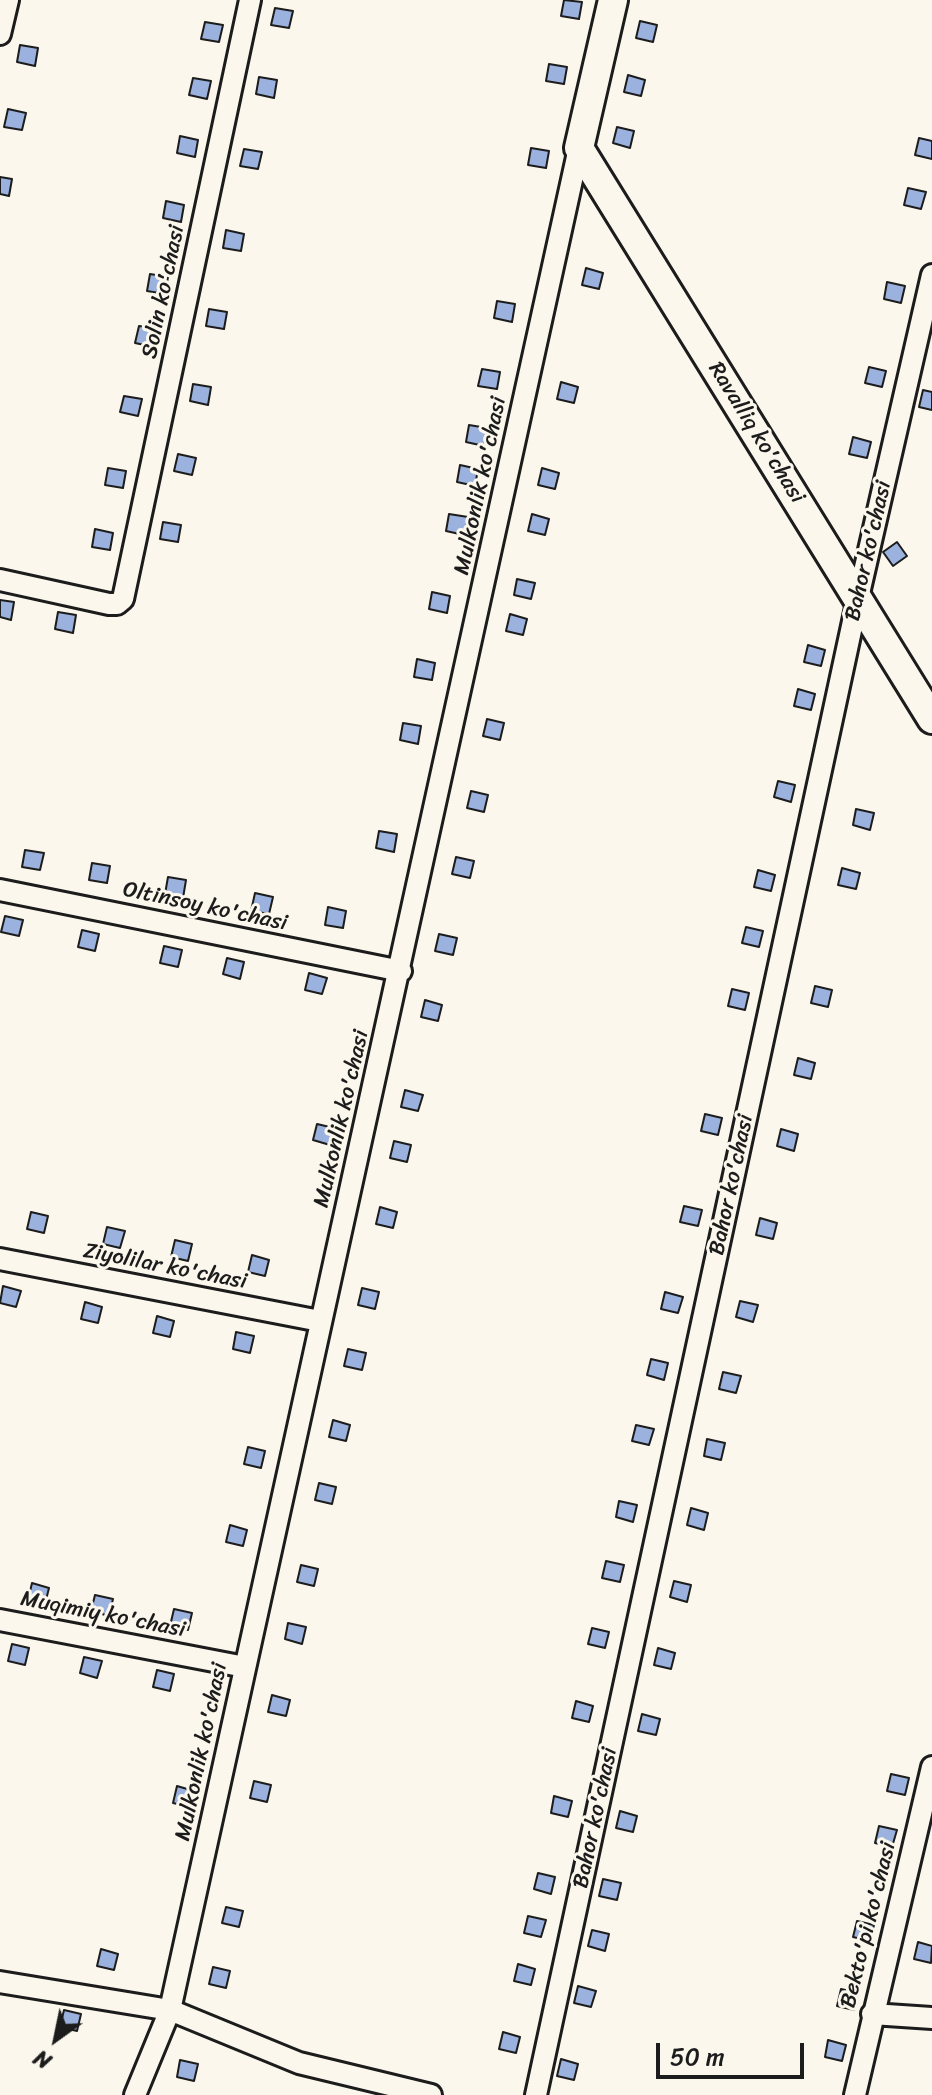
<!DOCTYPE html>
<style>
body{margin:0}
#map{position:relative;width:932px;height:2095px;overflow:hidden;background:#fbf7ec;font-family:Sriracha,sans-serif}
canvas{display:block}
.north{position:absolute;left:16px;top:1999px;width:80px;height:80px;-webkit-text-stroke:6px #fbf7ec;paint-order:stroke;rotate:213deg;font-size:22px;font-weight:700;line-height:32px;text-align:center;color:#1c1c1c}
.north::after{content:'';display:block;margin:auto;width:28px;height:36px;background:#1c1c1c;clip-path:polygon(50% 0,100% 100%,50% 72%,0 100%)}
.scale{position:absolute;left:656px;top:2043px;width:148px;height:36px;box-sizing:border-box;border:4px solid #1c1c1c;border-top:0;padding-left:10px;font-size:24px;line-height:28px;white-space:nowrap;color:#1c1c1c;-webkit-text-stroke:6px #fbf7ec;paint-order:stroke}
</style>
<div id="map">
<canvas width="932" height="2095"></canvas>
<div class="north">N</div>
<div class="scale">50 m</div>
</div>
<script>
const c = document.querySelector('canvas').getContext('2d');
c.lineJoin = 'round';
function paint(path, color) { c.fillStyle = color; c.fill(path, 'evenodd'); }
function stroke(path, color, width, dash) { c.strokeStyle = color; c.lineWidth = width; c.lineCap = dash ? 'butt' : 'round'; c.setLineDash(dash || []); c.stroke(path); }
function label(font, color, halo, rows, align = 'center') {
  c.font = font + ' Sriracha,sans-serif'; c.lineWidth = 6; c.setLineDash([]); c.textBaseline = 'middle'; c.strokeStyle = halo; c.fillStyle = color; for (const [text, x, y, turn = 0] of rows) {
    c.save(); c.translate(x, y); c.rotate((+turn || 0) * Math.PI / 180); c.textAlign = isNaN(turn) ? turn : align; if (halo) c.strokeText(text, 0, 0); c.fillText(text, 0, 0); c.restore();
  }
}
const building = new Path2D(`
 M564 0 582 2 579 19 561 16Z
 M275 8 293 11 289 28 271 25Z
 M640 21 657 25 653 42 636 38Z
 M205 22 223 25 219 42 201 39Z
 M20 45 38 48 35 66 17 62Z
 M549 64 567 67 564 84 546 81Z
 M628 75 645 80 641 96 624 92Z
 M259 77 277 80 274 98 256 94Z
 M193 78 211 81 207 99 189 95Z
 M8 109 26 113 22 130 4 127Z
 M617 127 634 131 630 148 613 143Z
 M180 136 198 140 195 157 177 153Z
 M919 138 932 141V159L915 155Z
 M531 148 549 151 546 168 528 165Z
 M244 149 262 152 258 169 240 166Z
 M0 177 12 179 9 196 0 194Z
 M908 188 926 192 921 209 904 205Z
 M166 201 184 205 181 222 163 218Z
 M226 230 244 234 241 251 223 248Z
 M586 268 603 273 599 289 582 285Z
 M150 274 168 277 165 294 147 291Z
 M887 282 905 286 901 303 884 299Z
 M497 301 515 304 512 322 494 318Z
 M209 309 227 312 224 329 206 326Z
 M139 326 157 329 154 347 135 343Z
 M869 367 886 371 882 387 865 383Z
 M482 369 500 372 497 389 478 386Z
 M561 382 578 387 574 403 557 399Z
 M193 384 211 387 208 405 190 401Z
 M923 390 932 392V410L919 407Z
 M124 396 142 399 138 416 120 412Z
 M469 425 487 428 484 446 466 442Z
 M853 437 871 442 867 458 849 454Z
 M178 454 196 458 192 475 174 471Z
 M460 465 478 469 475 486 457 482Z
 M108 468 126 471 123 488 105 485Z
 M542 468 559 473 555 489 538 485Z
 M449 514 468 517 464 535 446 531Z
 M532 514 549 519 545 535 528 531Z
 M163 522 181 525 178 542 160 539Z
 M95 529 113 533 110 550 92 547Z
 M897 542 907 556 893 566 883 552Z
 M517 579 535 583 531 599 514 595Z
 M432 592 450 596 447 613 429 609Z
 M0 600 14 602 11 620 0 617Z
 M58 612 76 615 73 633 55 629Z
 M510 614 527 619 523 635 506 631Z
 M808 645 825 650 821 666 804 662Z
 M417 659 435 663 432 680 414 677Z
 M798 689 815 694 811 710 794 706Z
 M487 719 504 723 500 740 483 736Z
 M403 723 421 726 418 744 400 740Z
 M778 781 795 785 791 802 774 797Z
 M471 791 488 795 484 812 467 808Z
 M856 809 874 813 870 830 853 825Z
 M379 831 397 834 394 852 376 848Z
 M25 850 44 853 40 870 22 867Z
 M456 857 474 861 470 878 452 874Z
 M92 863 110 866 107 883 89 880Z
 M842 868 860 873 856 889 838 885Z
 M758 870 775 875 771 891 754 887Z
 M168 877 186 880 183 898 165 894Z
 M255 893 273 897 269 914 251 911Z
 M328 907 346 911 343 928 325 925Z
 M5 916 23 920 19 936 1 932Z
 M746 927 763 931 759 947 742 943Z
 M82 930 99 934 95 951 78 947Z
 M439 934 457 938 453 955 435 951Z
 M164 946 182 950 178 967 160 963Z
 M227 958 244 962 240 979 223 974Z
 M309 973 327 978 322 994 305 990Z
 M815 986 832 990 828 1007 811 1003Z
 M732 989 749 993 745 1010 728 1006Z
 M425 1000 442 1005 438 1021 421 1017Z
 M798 1058 815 1063 811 1079 794 1075Z
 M405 1090 423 1095 418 1111 401 1107Z
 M705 1114 722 1118 718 1135 701 1131Z
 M317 1124 334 1128 330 1145 313 1140Z
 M781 1129 798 1134 794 1151 777 1146Z
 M394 1141 411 1145 407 1162 390 1158Z
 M684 1206 702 1210 698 1226 680 1222Z
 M380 1207 397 1212 393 1228 376 1224Z
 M31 1212 48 1216 44 1233 27 1229Z
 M760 1218 777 1223 773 1239 756 1235Z
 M107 1227 125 1231 120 1248 103 1244Z
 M175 1240 192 1244 188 1261 171 1257Z
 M252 1255 269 1260 265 1276 248 1272Z
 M3 1286 21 1291 16 1307 0 1303Z
 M362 1288 379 1292 375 1309 358 1305Z
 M665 1292 683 1297 678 1313 661 1309Z
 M740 1301 758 1305 753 1322 736 1317Z
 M85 1302 102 1307 98 1323 81 1319Z
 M157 1316 174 1321 170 1337 153 1333Z
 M236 1332 254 1336 250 1353 233 1349Z
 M348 1349 366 1353 362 1370 344 1366Z
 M651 1359 668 1363 664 1380 647 1375Z
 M723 1372 741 1376 736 1393 719 1389Z
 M333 1420 350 1425 346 1441 329 1437Z
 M636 1425 654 1429 649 1445 632 1441Z
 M707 1439 725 1443 721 1460 704 1456Z
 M248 1447 265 1451 261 1468 244 1464Z
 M319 1483 336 1487 332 1504 315 1500Z
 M619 1501 637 1505 633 1522 616 1517Z
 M691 1508 708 1513 704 1530 687 1525Z
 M230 1525 247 1530 243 1546 226 1542Z
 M606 1561 624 1565 620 1582 602 1578Z
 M301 1565 318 1569 314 1586 297 1582Z
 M674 1581 691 1585 687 1602 670 1597Z
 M32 1583 49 1588 45 1604 28 1600Z
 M95 1595 113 1599 109 1616 91 1611Z
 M174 1609 192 1613 188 1630 170 1626Z
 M288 1623 306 1627 302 1644 285 1639Z
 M592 1628 609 1632 605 1648 588 1644Z
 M12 1644 29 1648 25 1665 8 1661Z
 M658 1648 675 1653 671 1669 654 1665Z
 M84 1657 102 1661 97 1678 80 1673Z
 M157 1670 174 1674 170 1691 153 1687Z
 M272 1695 290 1700 286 1716 268 1712Z
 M576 1701 593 1706 589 1722 572 1718Z
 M642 1714 660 1719 656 1735 638 1731Z
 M891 1774 909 1778 905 1795 887 1791Z
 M254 1781 271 1785 267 1802 250 1798Z
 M177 1786 194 1791 190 1807 173 1803Z
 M554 1796 572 1801 568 1817 551 1813Z
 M620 1811 637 1816 633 1832 616 1828Z
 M879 1826 897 1830 892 1847 875 1843Z
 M538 1873 555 1877 551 1894 534 1889Z
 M603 1879 621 1883 617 1900 599 1896Z
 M226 1907 243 1911 239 1927 222 1923Z
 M528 1916 546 1920 541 1937 524 1933Z
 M857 1921 874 1925 870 1941 853 1937Z
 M592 1930 609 1934 605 1951 588 1946Z
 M918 1942 932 1946 931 1963 914 1959Z
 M101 1949 118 1954 114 1970 97 1966Z
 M518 1964 535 1969 531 1985 514 1981Z
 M213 1967 230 1971 226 1988 209 1984Z
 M578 1986 596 1991 591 2007 574 2003Z
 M841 1989 858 1993 854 2010 837 2006Z
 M64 2010 81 2014 77 2031 60 2027Z
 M503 2032 520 2037 516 2053 499 2049Z
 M828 2040 846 2045 842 2061 825 2057Z
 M561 2059 578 2064 574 2080 557 2076Z
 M180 2060 198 2064 194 2081 177 2077Z`);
paint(building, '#9bb2df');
stroke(building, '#1c1c1c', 2);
const street = new Path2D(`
 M0 34 8 0
 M0 580 109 604H117L123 599 250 0
 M0 890 401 971
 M0 1259 320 1321
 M0 1620 245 1667
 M0 1982 170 2010 299 2063 431 2095
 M872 2014 932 2018
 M135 2095 170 2010 579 148
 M536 2095 858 598 932 275
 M855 2095 932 1767`);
const secondary = new Path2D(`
 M613 0 579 148 932 719`);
stroke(street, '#1c1c1c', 26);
stroke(secondary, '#1c1c1c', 34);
stroke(street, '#fbf7ec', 20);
stroke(secondary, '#fbf7ec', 28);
label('22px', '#1c1c1c', '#fbf7ec', [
 ["Solin ko'chasi",164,292,-78],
 ["Ravalliq ko'chasi",756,433,58],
 ["Mulkonlik ko'chasi",481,486,-78],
 ["Bahor ko'chasi",869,551,-77],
 ["Oltinsoy ko'chasi",205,907,12],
 ["Mulkonlik ko'chasi",342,1119,-77],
 ["Bahor ko'chasi",732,1185,-78],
 ["Ziyolilar ko'chasi",165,1267,11],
 ["Muqimiy ko'chasi",103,1615,11],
 ["Mulkonlik ko'chasi",202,1752,-78],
 ["Bahor ko'chasi",596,1818,-78],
 ["Bekto'pi ko'chasi",869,1925,-76]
]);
</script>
